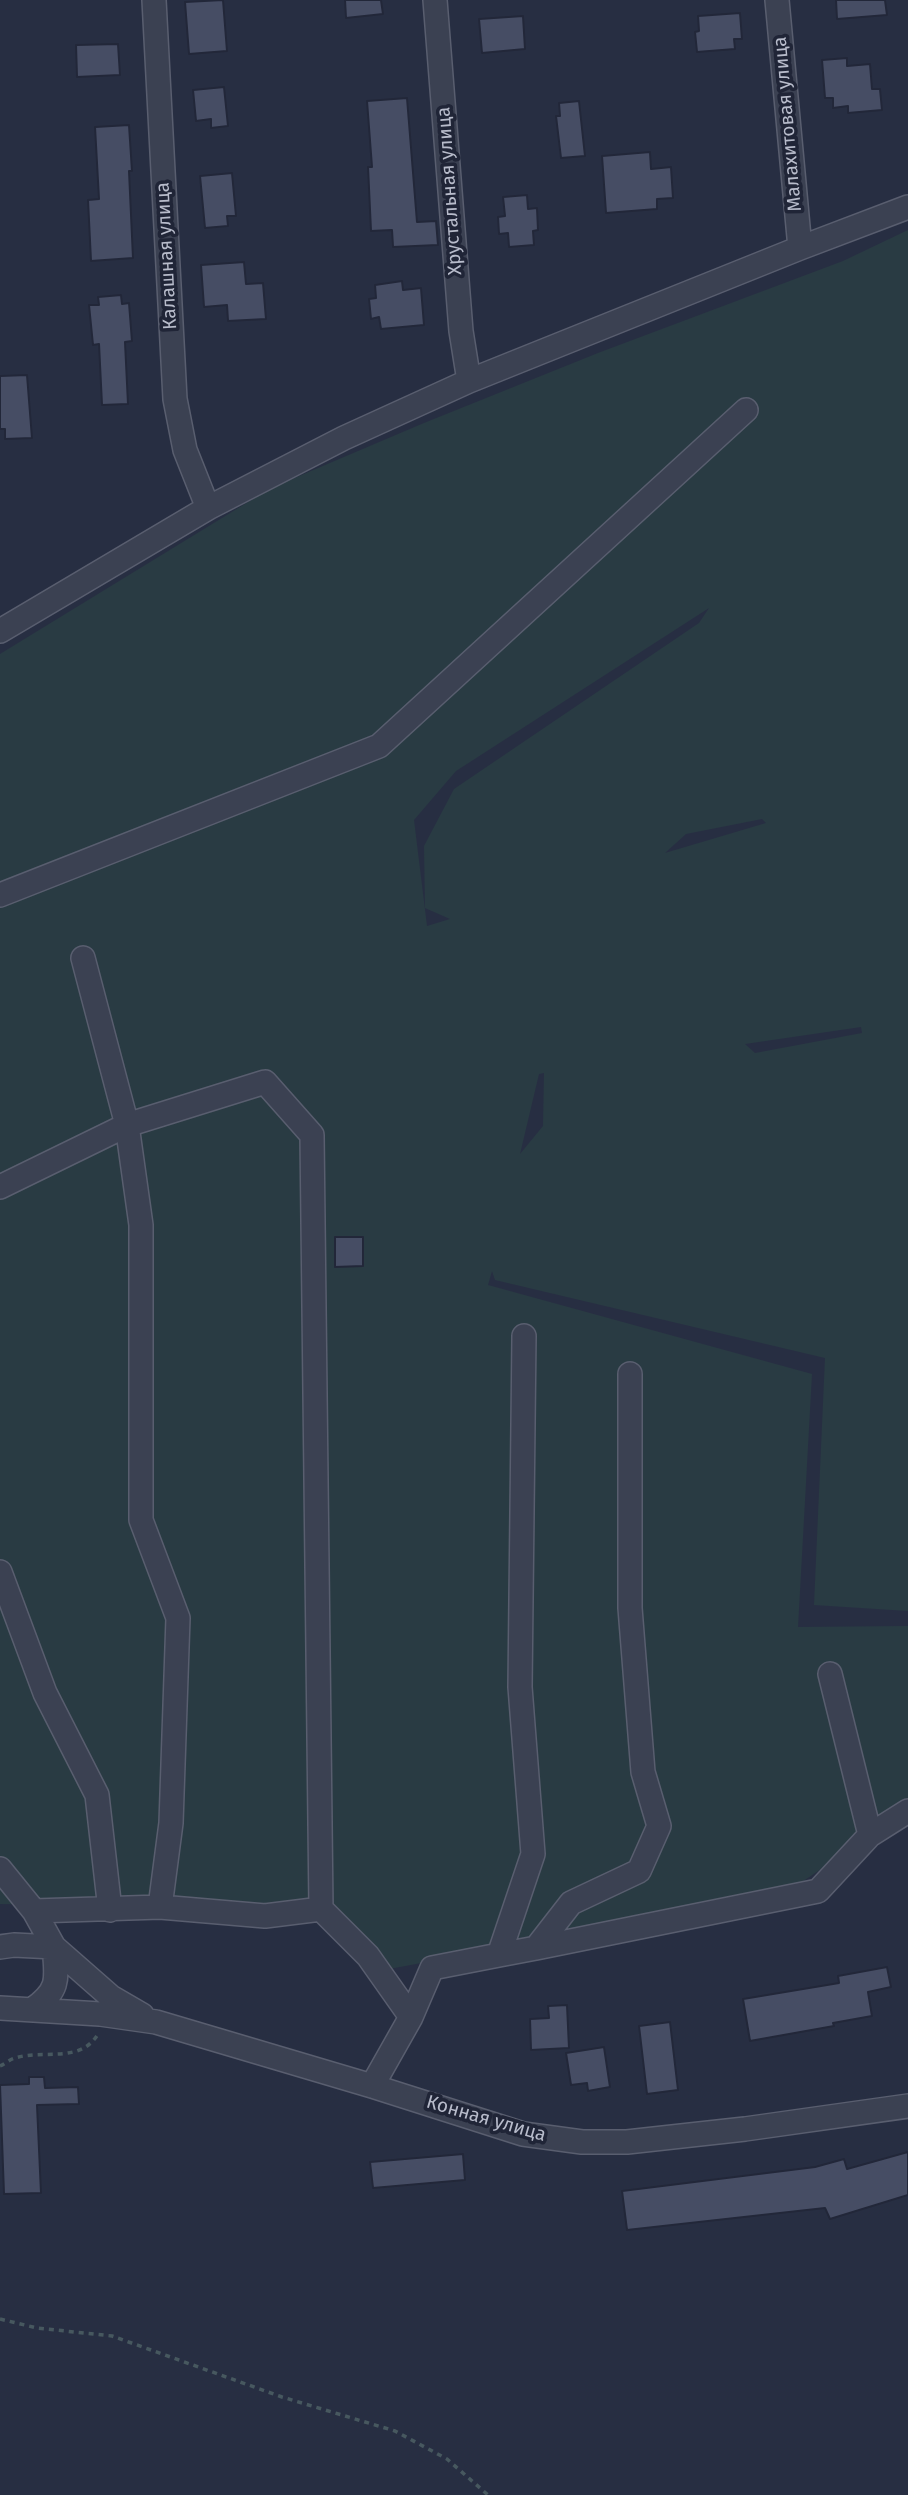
<!DOCTYPE html>
<meta charset="utf-8">
<style>
body{margin:0}
canvas{display:block;background:#272e42}
</style>
<canvas width="908" height="2495"></canvas>
<script>
const c = document.querySelector('canvas').getContext('2d');
c.lineJoin = 'round';
function paint(path, color) { c.fillStyle = color; c.fill(path, 'evenodd'); }
function stroke(path, color, width, dash) { c.strokeStyle = color; c.lineWidth = width; c.lineCap = dash ? 'butt' : 'round'; c.setLineDash(dash || []); c.stroke(path); }
function label(font, color, halo, rows, align = 'center') {
  c.font = font + ' "Fira Sans",sans-serif'; c.lineWidth = 7; c.setLineDash([]); c.textBaseline = 'middle'; c.strokeStyle = halo; c.fillStyle = color; for (const [text, x, y, turn = 0] of rows) {
    c.save(); c.translate(x, y); c.rotate((+turn || 0) * Math.PI / 180); c.textAlign = isNaN(turn) ? turn : align; if (halo) c.strokeText(text, 0, 0); c.fillText(text, 0, 0); c.restore();
  }
}
paint(new Path2D(`
 M908 230V1611L814 1605 825 1358 495 1280 492 1271 488 1285 812 1374 798 1627 908 1626V1810L796 1886 642 1922 389 1969 336 1909 0 1904V654L271 488 424 423 598 353 843 261ZM709 608 699 623 454 789 424 846 425 908 450 919 427 926 414 820 456 771ZM762 819 766 823 665 853 686 834ZM861 1027 862 1033 755 1053 745 1044ZM544 1073 543 1126 520 1154 539 1074Z`), '#293b43');
const building = new Path2D(`
 M223 0 227 51 189 54 185 2Z
 M345 0H381L383 14 346 18Z
 M836 0H885L887 15 837 19Z
 M740 13 742 39H734L735 49 697 52 695 32 699 31 698 16Z
 M523 16 525 49 482 53 479 19Z
 M118 44 120 75 77 77 76 45Z
 M847 58V66L870 64 872 89H880L882 110 848 113V106L833 108V98H825L822 60Z
 M224 87 228 126 211 128V119L196 121 193 90Z
 M407 98 417 222 436 221 438 245 393 247 392 230 371 231 368 167H372L367 101Z
 M579 101 585 156 561 158 556 116H560L559 103Z
 M129 125 132 171H129L133 258 91 261 88 200 99 199 95 127Z
 M650 152 651 169 671 167 673 198 657 199V209L606 213 602 156Z
 M232 173 236 216H227L228 226 205 228 200 176Z
 M527 195 528 209 537 208 538 230 533 231 534 245 509 247 508 233 499 234 498 217 505 216 503 197Z
 M244 262 246 284 263 283 266 319 228 321 227 305 204 307 201 265Z
 M402 281 403 290 421 288 424 325 381 329 379 317 371 319 369 299 376 298 375 285Z
 M121 295 122 304 129 303 132 341 125 342 128 404 102 405 99 344 93 345 89 305H99L98 297Z
 M27 375 32 438 5 439V429H0V376Z
 M335 1237H363V1266L335 1267Z
 M887 1967 891 1987 868 1992 872 2016 833 2023 834 2026 750 2041 743 1999 839 1983 838 1976Z
 M567 2005 569 2048 531 2050 530 2019 549 2018 548 2006Z
 M670 2022 678 2090 647 2094 639 2026Z
 M604 2047 610 2087 588 2091 587 2083 571 2085 566 2053Z
 M29 2077H44L45 2088 78 2087 79 2104 37 2105 41 2193 4 2194 0 2085 29 2084Z
 M908 2152V2195L830 2219 825 2208 627 2230 622 2191 815 2167 844 2159 847 2169Z
 M463 2154 465 2180 373 2188 370 2162Z`);
paint(building, '#464d64');
stroke(building, '#222739', 2);
const street = new Path2D(`
 M154 0 175 399 185 450 208 508
 M435 0 461 331 469 381
 M777 0 800 248
 M0 631 208 508 344 438 469 381 800 248 908 207
 M0 895 379 746 746 410
 M0 1187 127 1125 83 958
 M0 1572 45 1693 97 1795 110 1910
 M870 1835 908 1811
 M0 1869 34 1911 54 1947 111 1997 142 2015
 M160 1907 171 1823 178 1618 141 1520V1225L127 1125 265 1082 312 1135 321 1909
 M34 1911 160 1907 265 1916 321 1909 368 1956 411 2017 372 2086
 M0 1947 14 1945 54 1947C57 1979 60 1990 33 2009
 M536 1948 818 1891 870 1835 830 1674
 M499 1955 536 1948 571 1903 639 1871 659 1826 643 1772 630 1608V1374
 M0 2008 100 2014 156 2022 372 2086 523 2134 582 2142H627L745 2129 908 2106
 M411 2017 432 1968 499 1955 533 1854 520 1687 524 1336`);
stroke(street, '#595e6f', 26);
stroke(new Path2D(`
 M0 2066C5 2064 10 2059 15 2058 44 2049 80 2064 98 2034
 M0 2319 37 2328 112 2336 282 2397 395 2431 447 2459 488 2495`), '#47585f', 3.5, [5, 5]);
stroke(street, '#3b4152', 23);
label('19px', '#b8bccb', '#202537', [
 ["Малахитовая улица",788,124,-95],
 ["Хрустальная улица",450,191,-94],
 ["Калашная улица",167,256,-93],
 ["Конная улица",486,2119,16]
]);
</script>
